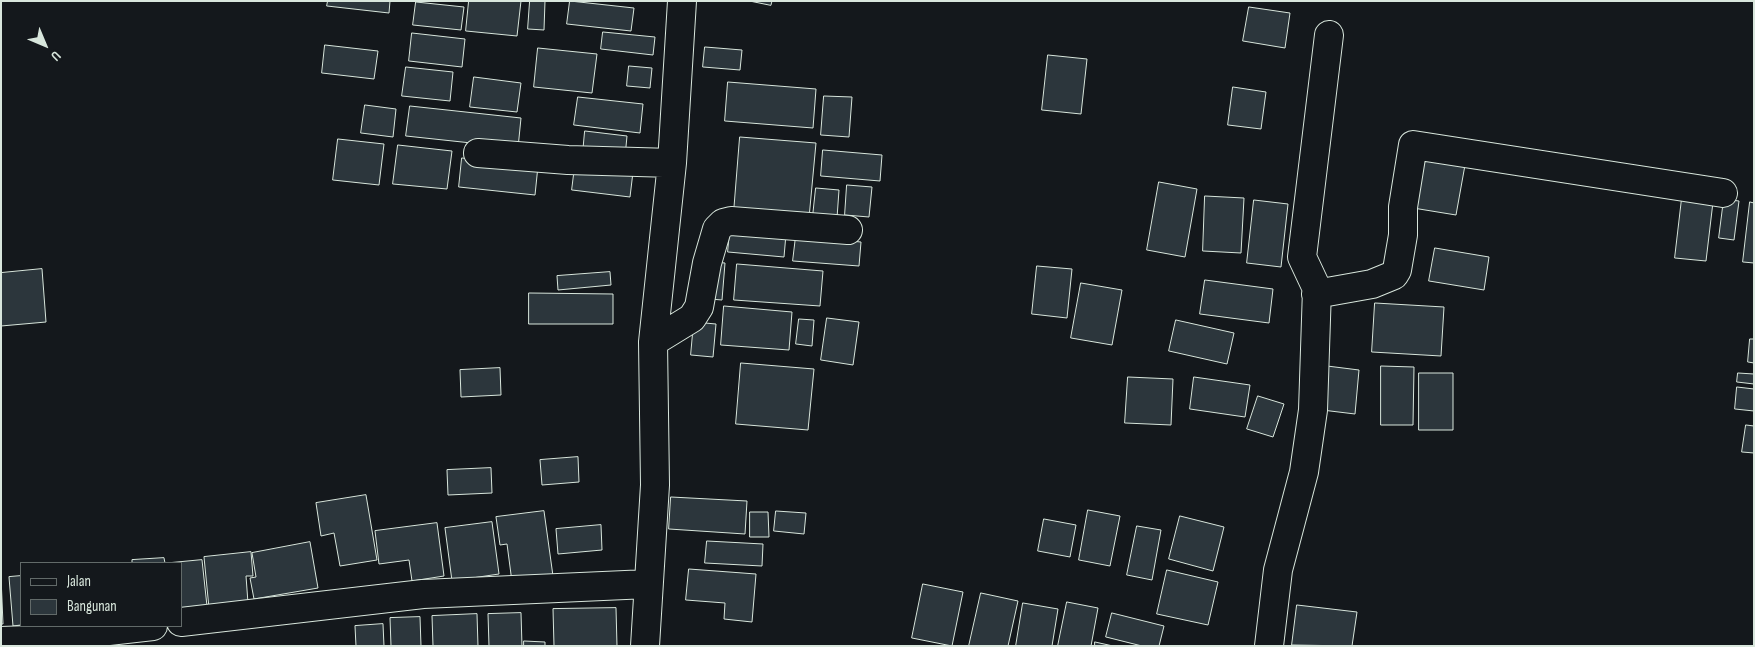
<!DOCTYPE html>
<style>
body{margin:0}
#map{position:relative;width:1755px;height:647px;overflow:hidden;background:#14181c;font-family:"Sofia Sans Condensed",sans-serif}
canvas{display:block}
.frame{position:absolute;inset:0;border:2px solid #d8e6dc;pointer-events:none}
.legend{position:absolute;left:20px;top:562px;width:162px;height:65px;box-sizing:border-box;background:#14181c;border:1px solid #626a69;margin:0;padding:6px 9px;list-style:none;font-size:15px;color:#d8e6dc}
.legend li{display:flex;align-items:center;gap:10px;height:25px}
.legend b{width:25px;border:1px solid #626a69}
.north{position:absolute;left:20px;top:20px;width:50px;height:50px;-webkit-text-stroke:4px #14181c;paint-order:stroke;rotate:135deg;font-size:14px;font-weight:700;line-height:20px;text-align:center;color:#d8e6dc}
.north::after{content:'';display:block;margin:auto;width:18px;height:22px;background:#d8e6dc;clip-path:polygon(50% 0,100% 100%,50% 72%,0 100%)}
</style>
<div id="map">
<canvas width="1755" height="647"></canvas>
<div class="frame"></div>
<ul class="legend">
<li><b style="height:6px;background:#14181c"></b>Jalan</li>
<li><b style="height:14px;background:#2c363c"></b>Bangunan</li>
</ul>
<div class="north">U</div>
</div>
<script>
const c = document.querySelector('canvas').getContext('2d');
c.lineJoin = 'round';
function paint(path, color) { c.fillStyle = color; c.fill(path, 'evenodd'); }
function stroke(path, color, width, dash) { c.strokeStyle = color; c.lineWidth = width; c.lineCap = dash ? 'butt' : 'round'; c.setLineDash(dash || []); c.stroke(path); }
const building = new Path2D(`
 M328 1H390L389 13 327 6Z
 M469 1H521L517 36 466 31Z
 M530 1H545L544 30 528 29Z
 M570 1 634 8 631 31 567 24Z
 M750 1H772L771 5Z
 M416 2 464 7 461 30 413 25Z
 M1249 7 1290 13 1285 48 1243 41Z
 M603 32 655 37 653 55 601 49Z
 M412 33 465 39 462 67 409 61Z
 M325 45 378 51 374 79 322 73Z
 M705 47 742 50 740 70 703 67Z
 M538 48 597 54 592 93 534 87Z
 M1048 55 1087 59 1081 114 1042 110Z
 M629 66 652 68 650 88 627 86Z
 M406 67 453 72 450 101 402 96Z
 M474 77 521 83 517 112 470 107Z
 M728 82 816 89 813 128 725 121Z
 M1233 87 1266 92 1261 129 1228 125Z
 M824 96 852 97 849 137 821 135Z
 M578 97 643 104 640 133 574 125Z
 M365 105 396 109 393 137 361 133Z
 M410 106 521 118 518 148 406 136Z
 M585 131 627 136 625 157 583 153Z
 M740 137 816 143 809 218 734 212Z
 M338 139 384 144 379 185 333 180Z
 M398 145 452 151 447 189 393 184Z
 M823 150 882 155 880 181 821 176Z
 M462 158 538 166 535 195 459 187Z
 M1422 158 1465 165 1456 215 1413 208Z
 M575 166 633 172 630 197 572 190Z
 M1159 182 1197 189 1185 257 1147 250Z
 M847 185 872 187 869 217 845 215Z
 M816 188 839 190 837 218 813 216Z
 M1205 196 1244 198 1241 253 1203 251Z
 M1682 198 1713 202 1706 261 1675 258Z
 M1724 199 1739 201 1734 240 1719 238Z
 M1254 200 1288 204 1281 267 1247 263Z
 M1750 202 1754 203V263L1743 262Z
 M730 230 786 234 784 257 728 252Z
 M796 236 861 242 859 266 793 261Z
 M1435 248 1489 257 1484 290 1429 281Z
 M713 262 725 263 722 300 710 299Z
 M737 264 823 271 820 306 734 300Z
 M1037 266 1072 269 1067 318 1032 314Z
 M42 269 46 322 1 326V273Z
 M610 272 611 285 558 290 557 276Z
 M1205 280 1273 289 1269 323 1200 314Z
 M1081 283 1122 290 1112 345 1071 338Z
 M529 293 613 294V324H529Z
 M1375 303 1444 307 1441 356 1372 352Z
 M724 306 792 312 789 350 721 345Z
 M827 318 859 322 853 365 821 360Z
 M799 319 814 320 812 346 796 344Z
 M1176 320 1234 333 1227 364 1169 351Z
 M694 322 716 324 713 357 691 355Z
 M1750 339H1754V363L1748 362Z
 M741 363 814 369 808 430 736 424Z
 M1327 366 1359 370 1355 414 1322 410Z
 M1381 366 1414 367 1413 425H1381Z
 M500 368 501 395 461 397 460 370Z
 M1419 373H1453V430H1419Z
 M1738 373 1754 374V384L1737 382Z
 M1128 377 1173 379 1171 425 1125 423Z
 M1194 377 1250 385 1245 417 1190 409Z
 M1737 387 1754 389V411L1735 409Z
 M1258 396 1284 404 1273 437 1247 429Z
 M1746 425 1754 426V453L1742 452Z
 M578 457 579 482 542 485 540 460Z
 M491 468 492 493 448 495 447 470Z
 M366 495 377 560 340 566 334 533 321 536 316 503Z
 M671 497 747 501 745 534 669 529Z
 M1088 510 1120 516 1110 566 1079 560Z
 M544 511 553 576 512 582 507 544 500 545 496 517Z
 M776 511 806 513 804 534 774 531Z
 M750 512H768L769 537H750Z
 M1180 516 1224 527 1213 571 1169 559Z
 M1044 519 1076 525 1070 557 1038 551Z
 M492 522 499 574 452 581 445 528Z
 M437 523 444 576 412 581 409 560 379 564 375 531Z
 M601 525 602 550 558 554 556 529Z
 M1137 526 1161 530 1152 580 1127 575Z
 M707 541 763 544 762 566 705 563Z
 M310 542 318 588 254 599 250 578 256 577 252 553Z
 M251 552 253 576H246L248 603 209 608 204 557Z
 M164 558 165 563H132V560Z
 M202 560 207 606 181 608V563H167Z
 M689 569 756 574 752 622 724 619 725 603 686 600Z
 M1167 570 1218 582 1208 625 1157 614Z
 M21 576V625L13 626 9 577Z
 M1 577 3 624H1Z
 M923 584 963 592 952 646 912 638Z
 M981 593 1018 601 1008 646H969Z
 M1067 602 1098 608 1091 646H1058Z
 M1023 603 1058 609 1052 646H1016Z
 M1297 605 1357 612 1352 646 1292 645Z
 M616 608 617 646H554L553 609Z
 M521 613 522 646H489L488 614Z
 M1112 613 1164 626 1159 646H1142L1106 637Z
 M477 614 478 646H433L432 616Z
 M420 617 421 646H391L390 618Z
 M383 624 384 646H356L355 626Z
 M524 641 545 642V646H524Z
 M1095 642 1113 646H1095Z`);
paint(building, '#2c363c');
stroke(building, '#d8e6dc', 1);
const minor = new Path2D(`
 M478 153 568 160 672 163
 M1316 294 1372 284 1394 275 1397 270 1403 235V207L1413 145 1723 193
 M653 342 692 318 699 307 707 263 717 229 723 223 731 221 848 230
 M181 622 423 594 648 584
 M1 641 30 640 153 626
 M645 646 655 485 653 342 672 163 682 1
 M1269 646 1278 570 1304 472 1313 410 1317 289 1302 257 1329 35`);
stroke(minor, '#d8e6dc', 30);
stroke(minor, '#14181c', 28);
</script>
